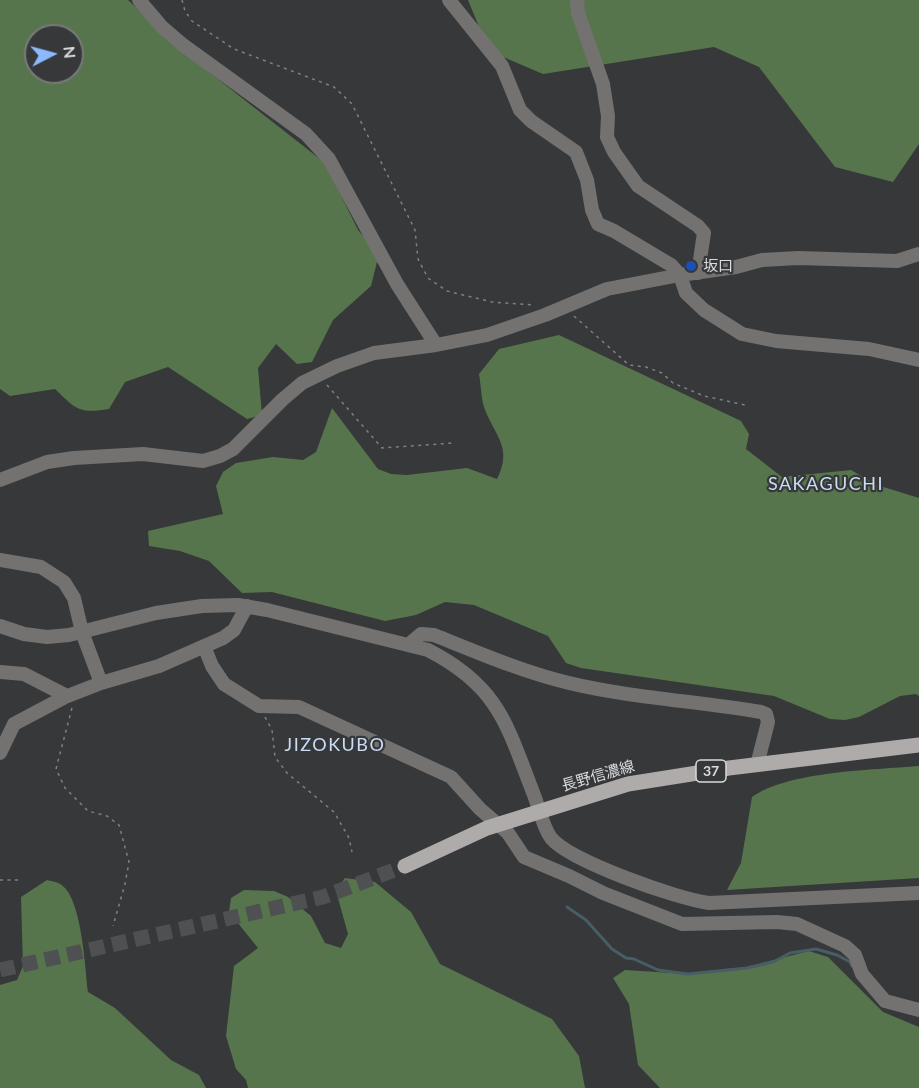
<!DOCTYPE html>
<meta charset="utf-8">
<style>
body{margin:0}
#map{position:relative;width:919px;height:1088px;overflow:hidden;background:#36383a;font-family:Lato,sans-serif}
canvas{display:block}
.north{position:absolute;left:24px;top:24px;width:60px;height:60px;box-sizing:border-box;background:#36383a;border:2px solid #78797b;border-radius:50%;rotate:84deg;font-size:16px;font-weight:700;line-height:24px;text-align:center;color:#dadbdc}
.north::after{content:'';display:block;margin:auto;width:21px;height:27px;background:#8bb9fc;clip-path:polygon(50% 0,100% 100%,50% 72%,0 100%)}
</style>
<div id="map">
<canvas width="919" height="1088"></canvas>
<div class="north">N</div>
</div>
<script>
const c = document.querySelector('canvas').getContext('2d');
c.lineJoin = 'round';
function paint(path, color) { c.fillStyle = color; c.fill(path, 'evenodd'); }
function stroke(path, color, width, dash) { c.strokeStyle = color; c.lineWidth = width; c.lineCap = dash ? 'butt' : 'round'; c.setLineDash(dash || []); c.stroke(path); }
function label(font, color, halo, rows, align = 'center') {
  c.font = font + ' Lato,"Noto Sans JP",sans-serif'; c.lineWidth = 4.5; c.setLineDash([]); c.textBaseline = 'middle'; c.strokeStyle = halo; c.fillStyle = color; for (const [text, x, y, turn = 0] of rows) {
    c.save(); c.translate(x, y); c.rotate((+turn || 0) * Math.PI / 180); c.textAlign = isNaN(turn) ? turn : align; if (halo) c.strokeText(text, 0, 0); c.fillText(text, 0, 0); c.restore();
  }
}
paint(new Path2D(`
 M0 0H128L191 58 325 163 358 230 379 254 371 286 333 320 312 362 297 364 276 344 258 368 262 415 247 419 168 367 125 382 109 409C78 414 76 409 55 389L10 396 0 389ZM36 36H72V72H36Z
 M468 0H919V144L893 182 835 167 759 67 714 47 543 74 489 51Z
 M559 335 741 421 749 434 746 449 782 477 851 470 877 485 919 498V696L916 694 900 696 859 717 845 720 830 719 774 696 581 668 566 663 548 636 474 605 445 602 416 615 385 621 272 592 242 593 209 561 180 551 149 546 148 531 223 514 216 486 223 472 236 463 273 457 303 460 316 452 332 408 378 469 391 474 407 475 467 468 497 479C513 447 495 437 484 407 481 397 481 385 479 374L499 349Z
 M919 766V878L727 890 741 863 752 797C789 771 873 770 919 766Z
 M345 878 375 882 411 912 440 964 552 1019 579 1056 585 1088H248L246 1080 236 1069 226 1036 234 966 258 948 229 912 231 898 244 890 274 891 288 897 311 916 325 943 341 948 348 934 336 891Z
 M47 880C51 881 57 882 60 884 82 896 85 968 88 992L115 1008 171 1060 199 1075 206 1088H0V985L17 980 23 966 21 897Z
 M809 951 828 957 883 1012 919 1027V1088H660L638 1065 629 1004 613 978 625 970 689 974 734 970Z`), '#57754c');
stroke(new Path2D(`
 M567 907 586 920 612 949 626 958 634 959 658 970 688 974 747 968 773 962 790 953 816 949 837 955 850 962 852 966`), '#475e66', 3);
stroke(new Path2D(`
 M0 970 323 897 405 866`), '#4f5052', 15, [15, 8]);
stroke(new Path2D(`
 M182 0 185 11 192 21 234 49 334 87 352 104 415 230 418 259 428 278 447 291 492 302 534 305
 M574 316 629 365 646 367 662 373 673 383 704 396 745 405
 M327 385 382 448 453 443
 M72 708 56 769 65 788 88 811 107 816 119 825 129 862 125 884 113 926
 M265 717 272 730 275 757 287 773 334 812 349 838 352 852
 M0 880H20`), '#7f8082', 1.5, [3, 4.5]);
stroke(new Path2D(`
 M139 0 162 27 183 45 306 134 329 159 397 284 436 345
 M449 0 502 66 520 110 531 121 576 152 587 180 592 210 598 224 614 231 671 265 680 275 686 293 704 310 742 334 776 341 869 349 919 360
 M577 0 578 13 603 84 608 116 607 137 614 152 638 186 698 226 704 233 698 273
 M0 480 47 462 74 458 143 454 203 461 220 456 233 449 282 400 302 383 337 366 374 353 436 345 487 335 545 315 607 289 680 275 736 267 762 260 798 258 897 261 919 254
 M0 560 41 567 64 582 74 598 82 632 101 683 65 697 14 724 0 753
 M0 626 24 634 47 637 69 635 156 613 202 606 238 605 267 610 428 650C500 687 507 726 534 795 539 808 543 827 551 838 570 861 677 899 709 903L919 893
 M408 645 421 634 434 635C479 653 523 672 569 683 632 698 697 701 761 712L766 714 768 722 757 765
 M204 646 212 666 224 684 259 706 299 707 451 777 480 809 508 833 524 857 569 876 603 893 682 924 777 922 797 924 845 946 855 955 862 974 885 1001 919 1010
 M0 672 24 674 67 696
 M101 683 159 666 223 638 234 630 247 606`), '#737271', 14);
stroke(new Path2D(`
 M405 866 487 828 628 784 729 768 919 745`), '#aeabaa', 15);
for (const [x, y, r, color] of [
 [691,266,6,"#1a4fb4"]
]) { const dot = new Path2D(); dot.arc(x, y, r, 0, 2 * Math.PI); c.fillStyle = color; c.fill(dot); stroke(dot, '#36383a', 2); }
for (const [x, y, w] of [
 [711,771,30]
]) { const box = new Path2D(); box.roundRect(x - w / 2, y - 11, w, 22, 4.5); c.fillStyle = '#36383a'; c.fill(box); stroke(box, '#dadbdc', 1.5); }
label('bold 14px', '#dadbdc', null, [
 ["37",711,771]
]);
label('15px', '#dadbdc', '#36383a', [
 ["坂口",703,266]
], 'left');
label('15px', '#dadbdc', '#36383a', [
 ["長野信濃線",598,776,-16]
]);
c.letterSpacing = '1.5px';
label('18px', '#cbdcf6', '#36383a', [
 ["SAKAGUCHI",826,484],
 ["JIZOKUBO",335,745]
]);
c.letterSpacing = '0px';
</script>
